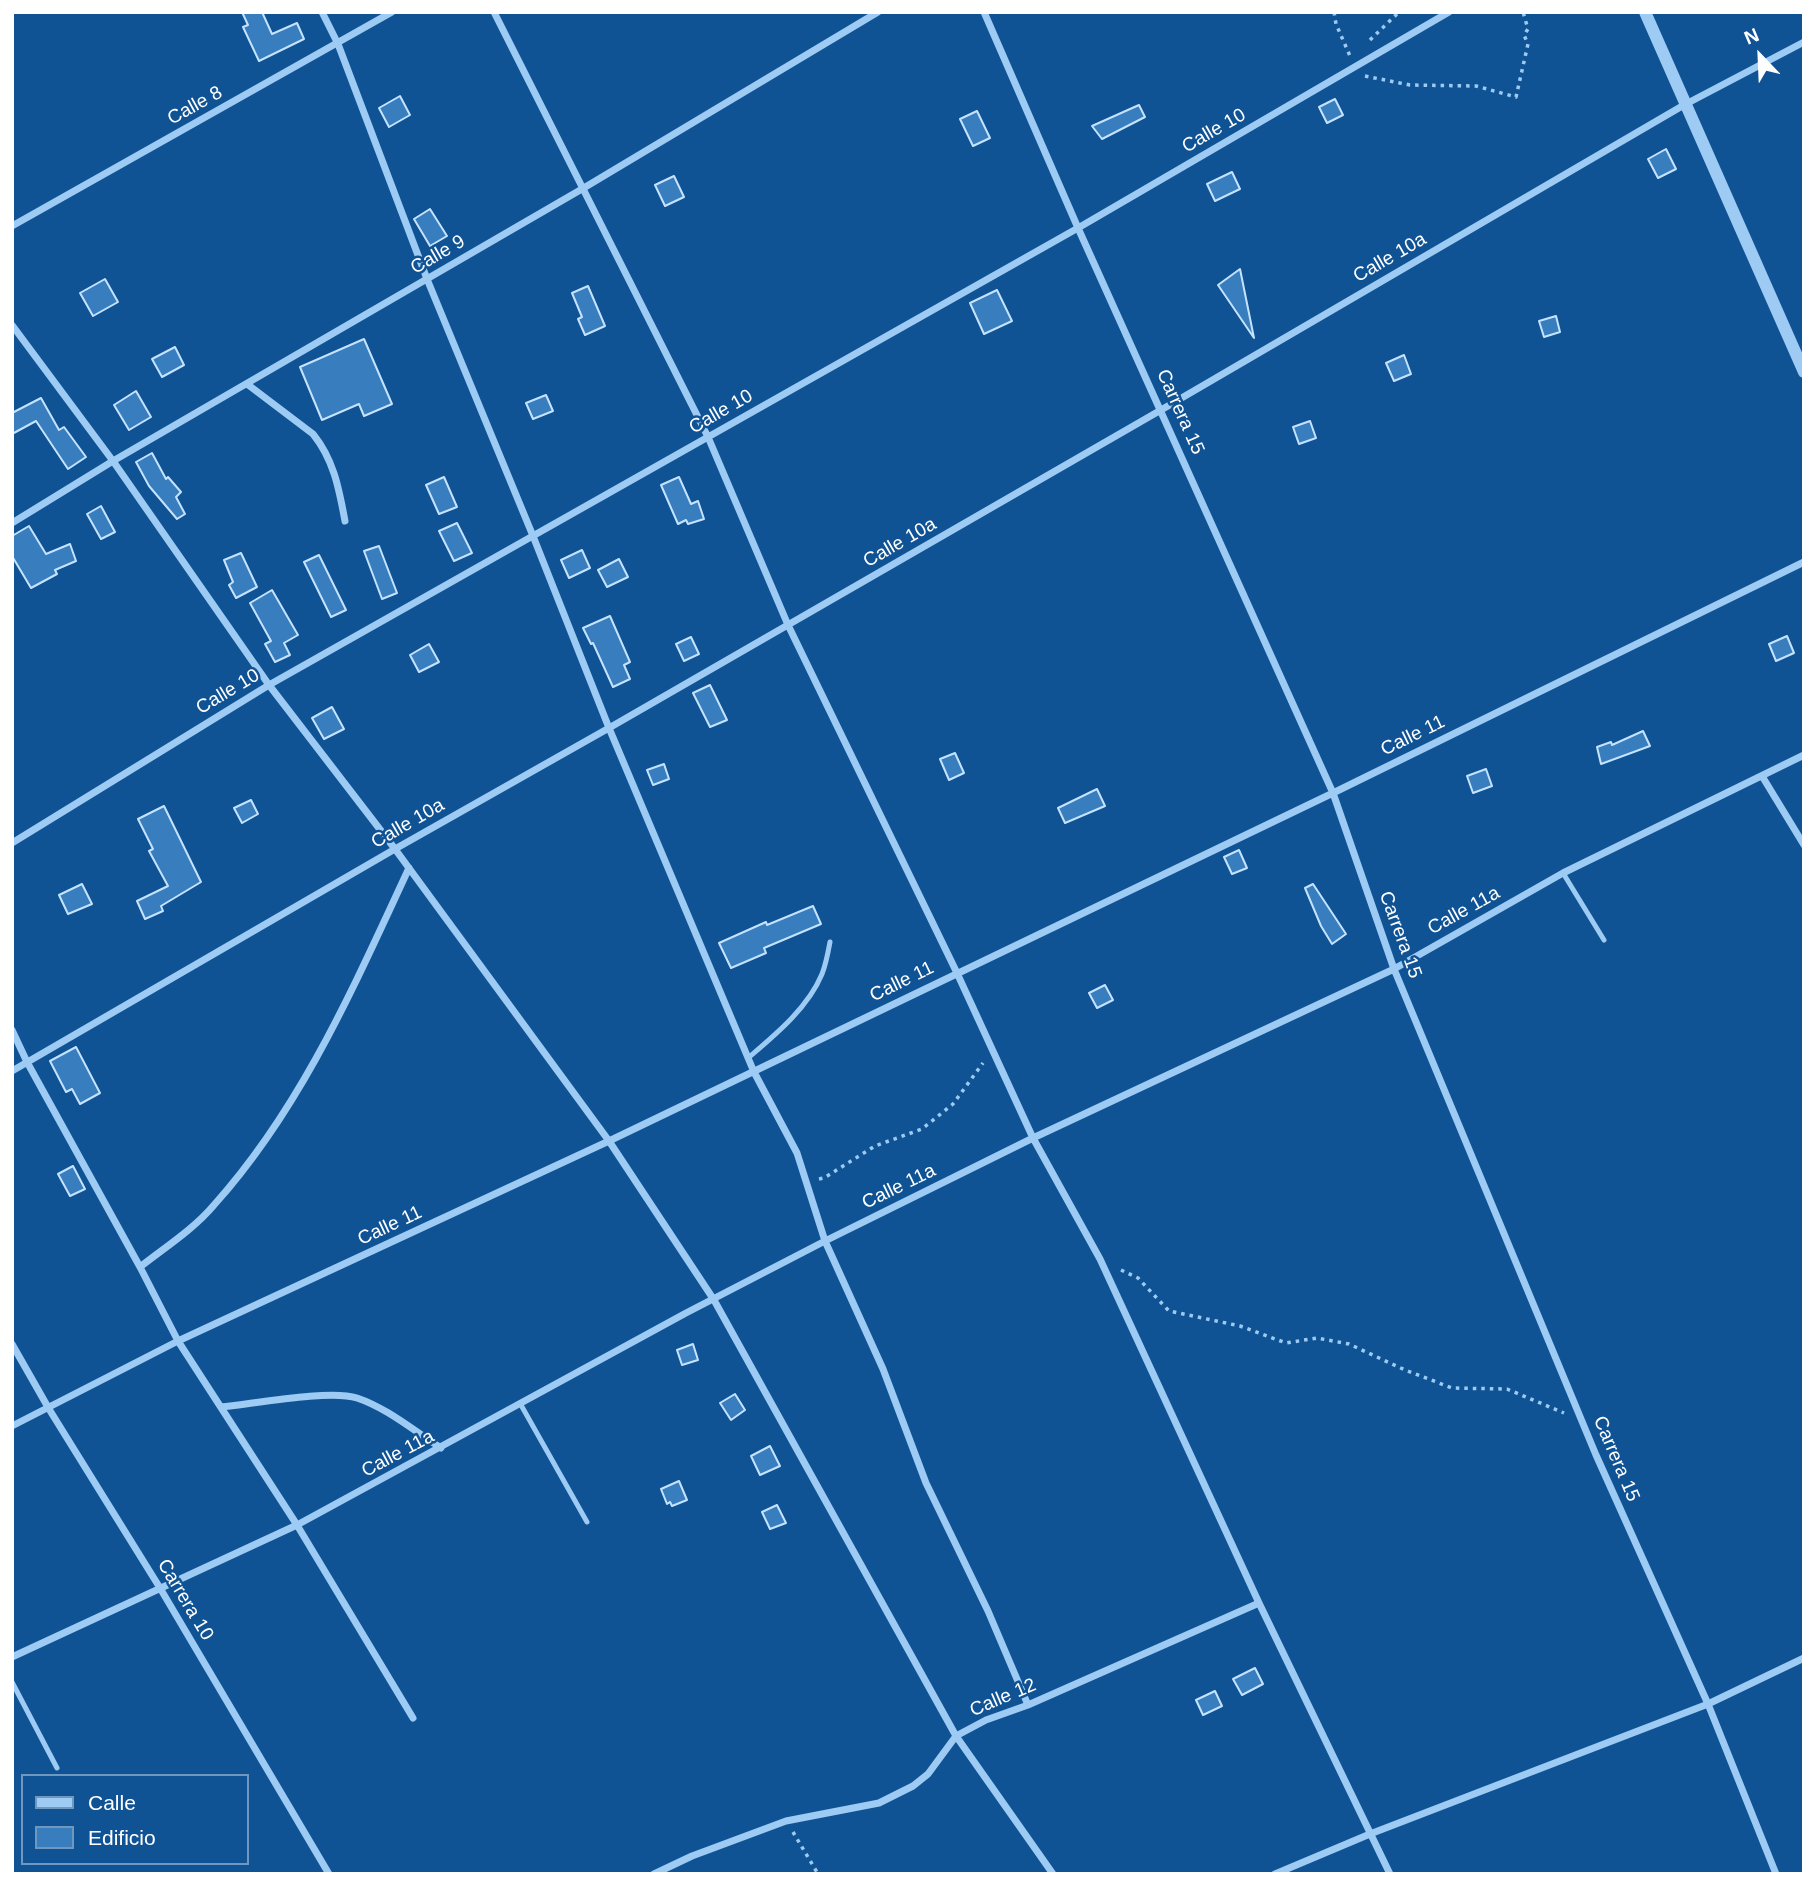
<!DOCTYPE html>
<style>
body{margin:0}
#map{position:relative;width:1816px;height:1886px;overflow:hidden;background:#105395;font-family:Arial,sans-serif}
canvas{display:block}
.frame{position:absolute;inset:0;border:14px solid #fff;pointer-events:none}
.legend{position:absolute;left:21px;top:1774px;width:228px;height:91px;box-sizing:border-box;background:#105395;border:2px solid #7098bf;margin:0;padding:9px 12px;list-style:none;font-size:21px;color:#fff}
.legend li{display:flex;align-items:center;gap:14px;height:35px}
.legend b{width:35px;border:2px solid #7098bf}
.north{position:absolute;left:1725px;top:21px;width:70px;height:70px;-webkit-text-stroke:5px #105395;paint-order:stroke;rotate:337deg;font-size:19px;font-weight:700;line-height:28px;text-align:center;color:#fff}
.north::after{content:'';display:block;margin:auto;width:24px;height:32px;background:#fff;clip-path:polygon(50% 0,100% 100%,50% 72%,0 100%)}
</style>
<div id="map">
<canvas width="1816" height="1886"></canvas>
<div class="frame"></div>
<ul class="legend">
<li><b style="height:9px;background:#9dcbf4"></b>Calle</li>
<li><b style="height:19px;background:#387dbd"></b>Edificio</li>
</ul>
<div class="north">N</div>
</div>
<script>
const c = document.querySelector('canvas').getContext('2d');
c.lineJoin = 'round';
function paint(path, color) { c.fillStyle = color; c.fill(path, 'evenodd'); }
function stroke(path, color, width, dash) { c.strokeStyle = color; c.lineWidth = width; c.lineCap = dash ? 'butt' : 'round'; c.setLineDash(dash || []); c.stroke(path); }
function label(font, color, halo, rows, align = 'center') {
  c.font = font + ' Arial,sans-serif'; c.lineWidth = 5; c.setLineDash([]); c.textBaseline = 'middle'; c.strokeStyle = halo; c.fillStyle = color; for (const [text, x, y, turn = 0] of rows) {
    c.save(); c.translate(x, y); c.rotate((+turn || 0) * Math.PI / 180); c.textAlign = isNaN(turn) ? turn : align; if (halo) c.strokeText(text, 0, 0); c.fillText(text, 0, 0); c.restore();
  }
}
const building = new Path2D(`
 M242 12H262L272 34 297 23 304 39 259 61 243 27 248 25Z
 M400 96 410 115 389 127 379 108Z
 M1335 99 1343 115 1327 123 1319 107Z
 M1139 105 1145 117 1102 139 1092 126Z
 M977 111 990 138 973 146 960 119Z
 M1666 149 1676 169 1658 178 1648 159Z
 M1232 172 1240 189 1215 201 1207 184Z
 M674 176 684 197 665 206 655 185Z
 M430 209 447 236 430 246 414 219Z
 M1240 269 1254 338 1218 285Z
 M105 279 118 302 93 316 80 293Z
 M588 286 605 326 585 335 578 319 582 317 572 293Z
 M997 290 1012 321 984 334 970 303Z
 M1556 316 1560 332 1544 337 1539 321Z
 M364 339 392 404 364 416 359 404 322 420 300 367Z
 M175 347 184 365 162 377 152 359Z
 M1404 355 1411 374 1394 381 1386 363Z
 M136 391 151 417 129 430 114 405Z
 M546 395 553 411 533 419 526 403Z
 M41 398 59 430 64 427 86 457 68 469 36 421 12 434V413Z
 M1310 421 1316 438 1299 444 1293 427Z
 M152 453 166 479 168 477 181 492 176 497 185 514 177 519 149 486 136 462Z
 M444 477 457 507 439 514 426 485Z
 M679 477 691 504 698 501 704 519 688 524 686 520 678 524 661 485Z
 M101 506 115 532 101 539 87 514Z
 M457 523 472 553 454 561 439 531Z
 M29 526 46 554 70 544 76 561 55 570 57 574 31 588 12 556V536Z
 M379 546 397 593 382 599 364 551Z
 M582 550 590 568 569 578 561 560Z
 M241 553 257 587 236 598 229 585 233 582 224 560Z
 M319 555 346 610 331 617 304 562Z
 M619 559 628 577 607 587 598 570Z
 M272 590 298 635 284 643 290 655 275 662 265 644 271 641 250 603Z
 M610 616 630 662 624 665 630 679 613 687 593 643 591 644 583 628Z
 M1787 636 1794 653 1776 661 1769 644Z
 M691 637 699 654 684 661 676 644Z
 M429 644 439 662 419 672 410 655Z
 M710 685 727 720 710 727 693 693Z
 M332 707 344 729 324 739 312 718Z
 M1643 731 1650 746 1601 764 1597 747 1611 742 1612 745Z
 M955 753 964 773 949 780 940 759Z
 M664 764 669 779 653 785 647 770Z
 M1486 769 1492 786 1473 793 1467 776Z
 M1097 789 1105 806 1065 823 1058 808Z
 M251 800 258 814 242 823 234 808Z
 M164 806 201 882 161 906 163 911 145 919 137 901 168 886 149 851 153 849 138 819Z
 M1239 850 1247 868 1232 874 1224 857Z
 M82 884 92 904 68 914 59 895Z
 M1313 884 1346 934 1332 944 1321 926 1305 888Z
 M813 906 821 924 764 948 766 953 731 968 719 943 766 922 767 925Z
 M1105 985 1113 1000 1097 1008 1089 993Z
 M76 1047 100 1093 80 1104 72 1089 66 1092 50 1061Z
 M73 1166 85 1189 70 1196 58 1174Z
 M693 1344 698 1360 682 1365 677 1350Z
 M735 1394 745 1410 731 1420 720 1403Z
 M770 1446 780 1466 760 1475 751 1456Z
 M679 1481 687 1500 672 1506 670 1502 667 1504 661 1489Z
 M777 1505 786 1523 770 1529 762 1512Z
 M1255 1668 1263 1684 1242 1695 1233 1679Z
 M1215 1691 1222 1706 1203 1715 1196 1700Z`);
paint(building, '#387dbd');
stroke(building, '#c5e3fe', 2);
stroke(new Path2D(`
 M1334 12 1336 24 1350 56
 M1370 40 1399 12
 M1365 76 1410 85 1476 86 1516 97 1528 44 1524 35 1528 29 1523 12
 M819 1179 824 1178 875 1146 922 1129 953 1104 983 1063
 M1121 1270 1138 1278 1169 1311 1240 1326 1286 1343 1317 1338 1349 1344 1405 1370 1452 1388 1507 1389 1564 1413
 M793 1832 818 1874`), '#9dcbf4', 3.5, [3.5, 5]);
stroke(new Path2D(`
 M1563 873 1604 940
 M748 1058C775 1035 808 1008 822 974 826 964 828 953 830 942
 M521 1405 587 1522
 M12 1682 57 1768`), '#9dcbf4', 5);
stroke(new Path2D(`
 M322 12 338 44 427 279 533 536 609 728 754 1072 797 1153 825 1241 883 1369 926 1483 988 1611 1028 1705
 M494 12 708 437 788 625 957 973 1033 1138 1100 1259 1259 1603 1390 1874
 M984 12 1078 228 1333 793 1394 969 1596 1455 1708 1704 1776 1874
 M12 226 392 12
 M12 325 113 461 269 685 395 849 609 1141 714 1300 956 1736 1053 1874
 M247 384 313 434C334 460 339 489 345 521
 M12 523 113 461 582 189 878 12
 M1762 776 1804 845
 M12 843 269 685 1078 228 1449 12
 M12 1030 27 1062 140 1267 178 1341 297 1525 413 1718
 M12 1071 395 849 609 728 1161 410 1684 105 1804 42
 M140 1267C164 1248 194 1229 214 1205 302 1107 354 986 409 868
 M12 1344 49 1409 160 1588 329 1874
 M221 1407C252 1404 330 1389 357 1398 387 1408 414 1431 441 1448
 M12 1426 178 1341 609 1141 1333 793 1804 562
 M12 1657 297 1525 686 1313 825 1241 1033 1138 1394 969 1563 873 1804 755
 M654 1874 692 1856 786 1821 879 1803 913 1786 928 1774 956 1736 986 1720 1028 1705 1259 1603
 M1275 1874 1370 1834 1708 1704 1804 1658`), '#9dcbf4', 7);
stroke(new Path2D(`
 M1645 12 1804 372`), '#9dcbf4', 12);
label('19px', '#fff', '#105395', [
 ["Calle 8",195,106,-29],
 ["Calle 10",1214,131,-30],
 ["Calle 9",438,255,-30],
 ["Calle 10a",1390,258,-30],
 ["Calle 10",721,412,-30],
 ["Carrera 15",1180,412,66],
 ["Calle 10a",900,543,-30],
 ["Calle 10",228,692,-31],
 ["Calle 11",1413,736,-26],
 ["Calle 10a",408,824,-30],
 ["Calle 11a",1464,911,-29],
 ["Carrera 15",1400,935,70],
 ["Calle 11",902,982,-26],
 ["Calle 11a",899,1187,-26],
 ["Calle 11",390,1226,-25],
 ["Calle 11a",398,1454,-28],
 ["Carrera 15",1616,1459,67],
 ["Carrera 10",185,1600,59],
 ["Calle 12",1003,1698,-23]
]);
</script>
